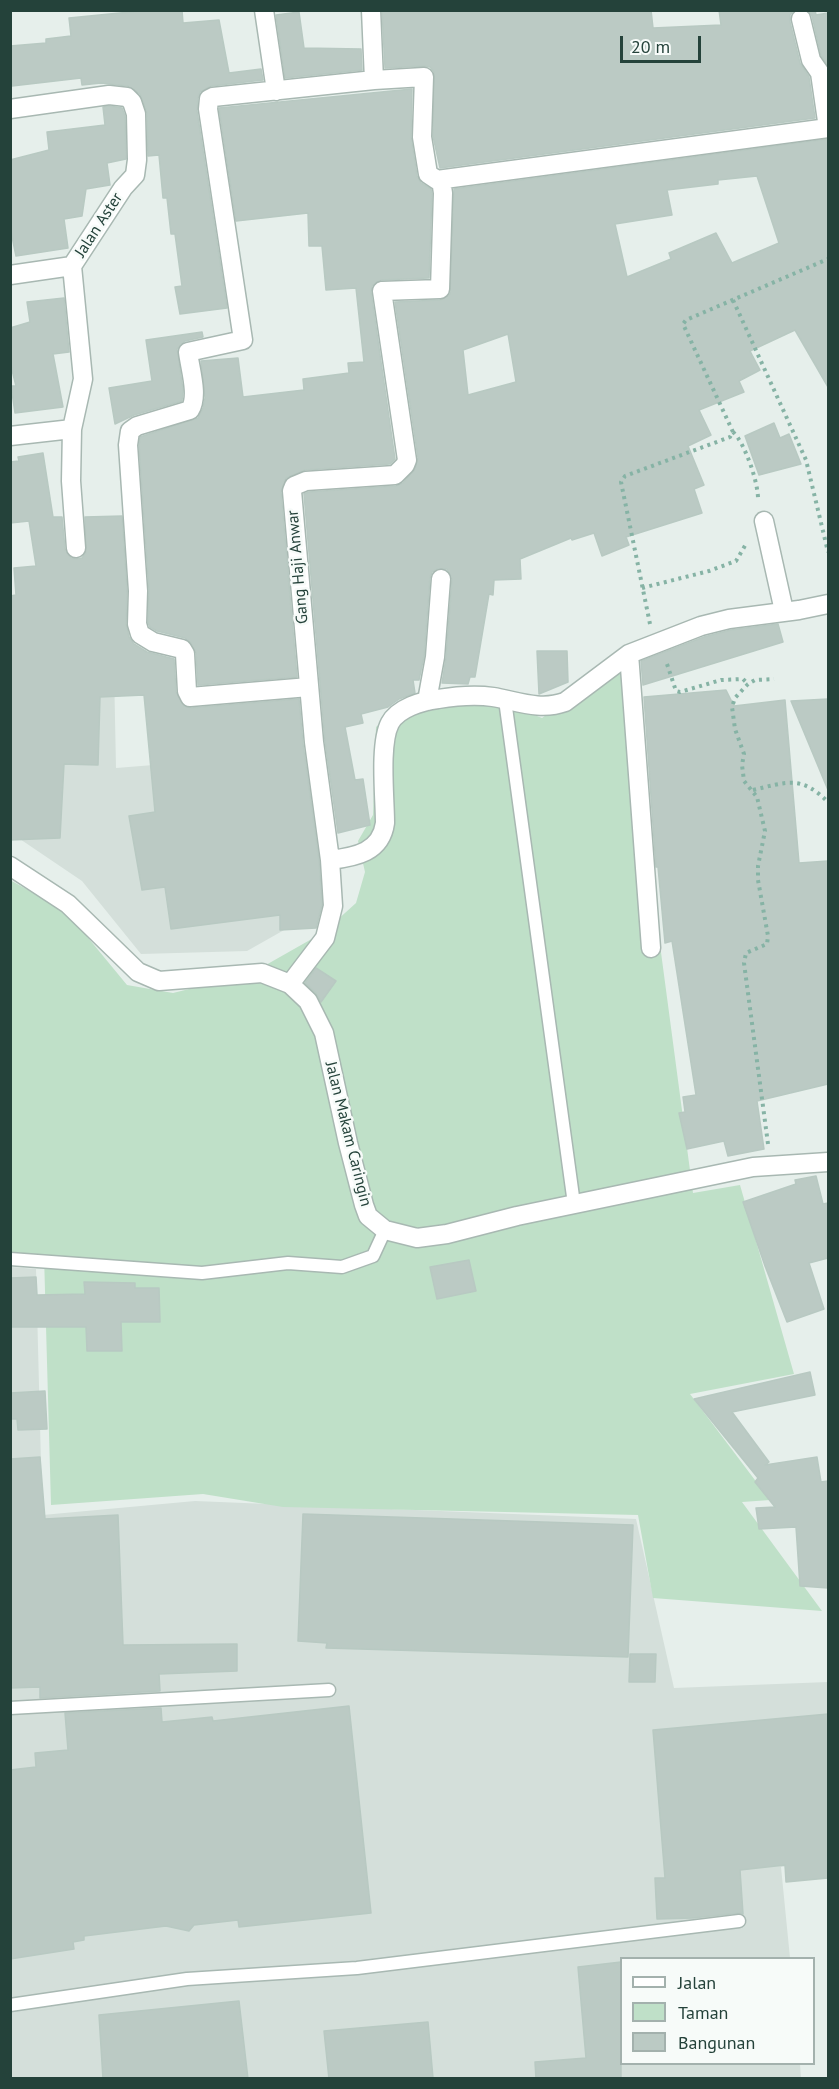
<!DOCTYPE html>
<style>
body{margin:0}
#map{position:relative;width:839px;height:2089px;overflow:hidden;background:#e6efeb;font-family:"PT Sans",sans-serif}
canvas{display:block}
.frame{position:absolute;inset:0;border:12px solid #24423a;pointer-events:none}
.legend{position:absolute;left:620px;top:1957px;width:195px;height:108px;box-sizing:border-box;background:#f7fbf9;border:2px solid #a3b1ad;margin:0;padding:8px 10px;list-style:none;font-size:18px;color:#24423a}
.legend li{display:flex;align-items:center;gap:12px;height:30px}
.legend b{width:30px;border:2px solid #a3b1ad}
.scale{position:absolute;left:620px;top:36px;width:81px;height:27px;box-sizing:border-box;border:3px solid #24423a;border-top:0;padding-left:8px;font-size:18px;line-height:21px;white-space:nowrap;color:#24423a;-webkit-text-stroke:4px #f7fbf9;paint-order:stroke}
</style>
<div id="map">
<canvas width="839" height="2089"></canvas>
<div class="frame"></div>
<ul class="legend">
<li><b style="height:8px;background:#fff"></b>Jalan</li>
<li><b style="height:16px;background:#bfe0c8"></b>Taman</li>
<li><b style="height:16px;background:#bbcac4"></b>Bangunan</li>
</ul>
<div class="scale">20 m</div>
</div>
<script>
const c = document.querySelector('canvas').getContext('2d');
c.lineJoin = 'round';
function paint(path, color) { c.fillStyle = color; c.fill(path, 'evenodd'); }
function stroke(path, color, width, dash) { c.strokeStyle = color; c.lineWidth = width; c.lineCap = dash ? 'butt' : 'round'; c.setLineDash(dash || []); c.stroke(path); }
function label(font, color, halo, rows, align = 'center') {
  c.font = font + ' "PT Sans",sans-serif'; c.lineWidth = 5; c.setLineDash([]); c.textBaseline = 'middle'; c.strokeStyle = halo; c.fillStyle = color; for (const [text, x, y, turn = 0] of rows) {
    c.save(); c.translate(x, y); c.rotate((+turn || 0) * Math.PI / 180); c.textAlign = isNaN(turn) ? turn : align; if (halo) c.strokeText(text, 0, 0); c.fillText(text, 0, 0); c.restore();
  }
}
paint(new Path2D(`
 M113 619 116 768 317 752 338 891 316 912 247 951 141 954 82 881 11 833Z
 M11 1267 36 1269 42 1502 11 1504Z
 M195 1501 636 1519 674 1688 828 1682V1861L781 1867 790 1958H622V2064H800L801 2078H11L10 1518Z`), '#d4dfda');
paint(new Path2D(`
 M622 659 693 1193 740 1185 794 1374 690 1394 770 1500 742 1502 822 1611 653 1598 638 1515 283 1507 203 1494 51 1505 44 1255 11 1252 10 880 66 911 127 985 173 993 250 974 324 932 356 903 365 872 358 841 373 815 376 727 384 720 424 705 482 694 542 718Z`), '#bfe0c8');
const building = new Path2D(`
 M150 10H182L183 23 219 20 229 73 261 69 263 80 211 86 200 92 198 98 197 111 227 308 180 314 175 287 182 286 175 234H171L167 198H163L159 155 148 156 147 113 140 94 128 86 101 83 82 85 81 78 12 86 10 46 46 43V39L71 36 69 18Z
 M382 10H651L653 28 721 25 719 10H794L790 15V22L800 63 809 77 815 118 440 168 433 136 434 72 430 67 424 66 385 68Z
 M808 10H815L816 15 828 13V66L821 55 812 16Z
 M299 12 304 48 361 49 362 70 285 78 276 15Z
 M412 89 411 137 417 176 421 183 431 189 432 194 429 278 381 280 372 286 371 292 395 459 390 464 305 470 286 478 281 492 297 677 198 685 196 653 191 643 185 638 157 631 150 627 148 623 149 590 139 445 140 437 198 418 203 408 205 398 201 361 238 358 243 397 304 390 303 379 349 373 348 363 364 362 356 288 326 290 322 246H309L308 213 236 221 219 108Z
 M109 106 122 108 125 116 126 159 107 163 110 185 86 189 82 216 64 219 68 248 16 256 10 227V160L49 150 47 132 105 125 103 107Z
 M828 139V387L795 330 750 351 760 370 739 381 744 392 699 410 711 435 688 446 704 485 694 489 702 513 626 537 629 545 602 556 594 533 572 540 571 538 520 559 521 579 494 580 493 595 489 594 475 677H470L468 684 442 683 446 658 452 579 447 569H437L432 572 430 578 424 656 419 680H413L415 693 399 699 388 707 361 714 363 723 345 727 355 780 363 779 370 825 338 833 325 741 304 494 309 492 396 486 403 483 415 469 418 458 395 302 440 300 450 294 454 189ZM757 176 779 243 732 263 716 233 669 253 671 259 627 277 615 224 672 215 667 190 718 184V180ZM508 334 516 382 468 395 463 350Z
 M64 298 69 352 53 354 63 407 15 413 11 386H16L10 362V328L30 322 27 302Z
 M202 332 203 337 185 341 177 349 183 390 182 401 134 415 115 424 109 388 152 381 146 340Z
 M774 423 780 438 789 434 801 464 759 475 745 436Z
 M43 453 53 517H62L65 549 71 558 76 559 82 558 86 552 85 517 122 516 127 591 126 624 129 637 134 644 147 652 174 659 176 692 184 706 191 708 299 699 303 744 319 861 322 905 316 928 280 930V915L171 929 165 887 142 890 129 816 155 812 144 695 100 697 98 765 64 764 60 838 10 840V596L16 595 14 568 36 566 29 521 10 523V462L19 461 18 457Z
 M778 624 783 642 643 685 641 661 704 637 731 630Z
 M537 651H567L568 682 539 694Z
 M726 690 734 706 785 700 799 863 828 861V1084L757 1101 764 1149 728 1156 724 1141 687 1149 679 1113 685 1112 683 1097 696 1095 672 941 665 943 658 867H656L644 697Z
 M828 699V790L791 701Z
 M316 968 336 981 321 1002 316 993 305 983Z
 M816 1176 823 1204 828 1203V1258L809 1263 824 1309 787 1322 765 1266 743 1202 796 1184 795 1180Z
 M469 1260 476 1291 437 1299 430 1267Z
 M36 1277 37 1295 85 1294 84 1282 135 1283V1288H159L160 1322H121L122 1351H87L86 1327H10V1278Z
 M810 1372 815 1395 732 1412 769 1462 765 1465 817 1457 821 1482 828 1481V1588L800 1586 796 1527 759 1529 756 1508 775 1507 755 1482 758 1478 694 1399Z
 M45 1391 47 1429 18 1430 17 1419H10V1393Z
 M40 1457 45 1519 118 1515 123 1645 237 1644V1671L159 1674 160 1691 40 1698V1687L10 1688V1459Z
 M303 1514 633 1525 628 1657 326 1648 327 1643 298 1641Z
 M630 1654H656L655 1682H629Z
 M349 1706 371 1913 239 1927 238 1920 194 1925 189 1931 166 1926 84 1936V1940L73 1942 74 1949 10 1959V1770L36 1767 35 1753 68 1750 65 1713 161 1708 162 1722 212 1717 213 1721Z
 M828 1714V1878L786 1882 785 1865 740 1870 743 1914 738 1913 693 1918 657 1919 655 1878H665L653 1730Z
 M621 1962V2079H536L535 2062 586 2058 578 1967Z
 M239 2001 248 2079H103L99 2015Z
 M428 2022 433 2078 329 2079 324 2031Z`);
paint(building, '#bbcac4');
stroke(building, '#b8c9c2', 1.5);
const lane = new Path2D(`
 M505 700 574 1204
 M10 1259 202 1273 288 1263 342 1267 373 1256 385 1230
 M10 1708 329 1690
 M10 2005 187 1979 357 1968 739 1921`);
const street = new Path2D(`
 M264 10 276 91
 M371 10 374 80
 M801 19 811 60 820 73 828 128
 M10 109 109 95 127 97 132 102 136 114 137 160 135 175 123 188 72 266 83 379 72 429 71 481 76 548
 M10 275 72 266
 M10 436 72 429
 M764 521 784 611
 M629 654 651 948
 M309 687 190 697 187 691 185 654 182 649 153 642 140 634 137 624 138 591 128 445 130 431 137 426 190 410C199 396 190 369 188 352L243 340 208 109 209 99 213 97 374 80 424 77 422 137 428 174 437 180 828 128
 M427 701 435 657 441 579
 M330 860C356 857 381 852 385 823 385 798 379 744 390 723 398 708 422 701 438 699 456 696 474 694 493 697 517 701 540 711 565 702L629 654 701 626 729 619 799 610 828 604
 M10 866 68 904 138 972 159 981 262 973 290 984 308 1001 324 1033 348 1143 364 1205 368 1216 385 1230 417 1238 447 1234 517 1216 753 1167 828 1162
 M290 984 325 938 333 906 330 860 314 742 292 491 294 486 306 481 395 475 405 465 407 460 382 291 440 289 443 193 441 180`);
stroke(lane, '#a8b8b2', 15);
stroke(street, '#a8b8b2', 21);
stroke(new Path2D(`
 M733 300 806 460 828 552
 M733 432C745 443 759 484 758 501
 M642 588 709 571 736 561 746 544
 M650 624 621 482 625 476 730 437 733 432 683 324 686 320 828 259
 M667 664 676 691 680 692 721 680 743 679 748 684
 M753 790C787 782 801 775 828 802
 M768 1144 744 963 746 953 767 944 768 936 758 880V866L765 831 757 797 744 781 742 765 744 754 735 729 732 707 735 698 748 684 755 680 774 679`), '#86b3a5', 4, [3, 4.5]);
stroke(lane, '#fff', 12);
stroke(street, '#fff', 18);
label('16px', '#24423a', '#f7fbf9', [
 ["Jalan Aster",99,225,-57],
 ["Gang Haji Anwar",298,567,-95],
 ["Jalan Makam Caringin",348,1134,76]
]);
</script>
